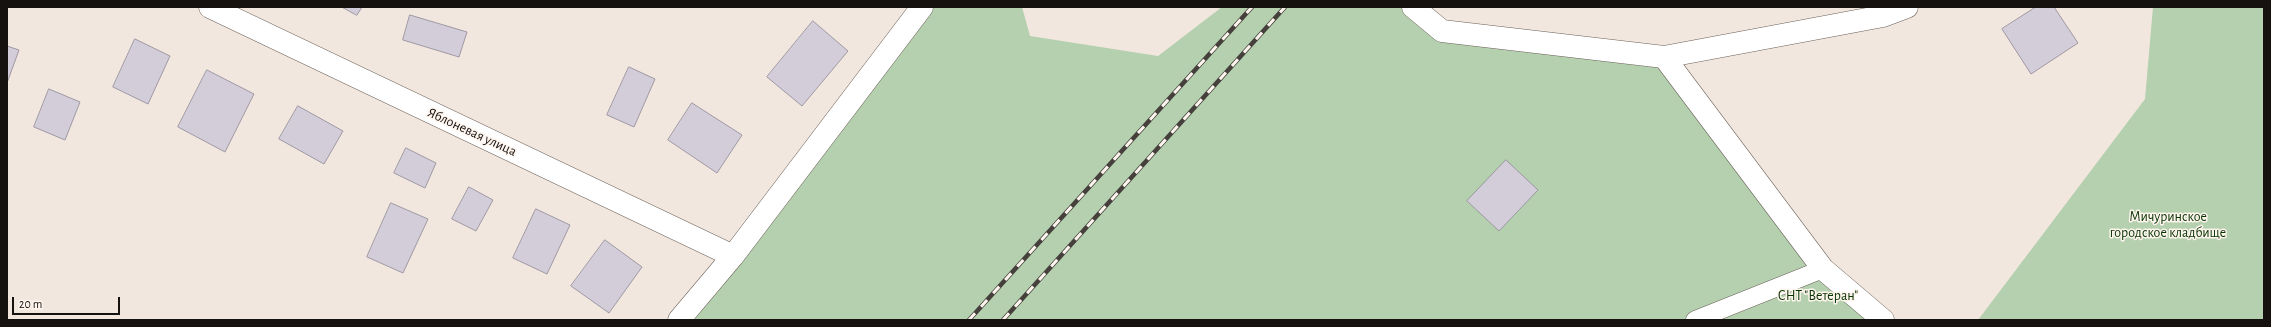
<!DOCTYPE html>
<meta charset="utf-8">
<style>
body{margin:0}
#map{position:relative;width:2271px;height:327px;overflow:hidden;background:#f2e7de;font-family:"Alegreya Sans",sans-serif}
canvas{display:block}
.frame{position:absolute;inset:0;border:8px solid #161210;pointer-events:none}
.scale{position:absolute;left:12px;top:297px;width:108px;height:18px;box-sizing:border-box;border:2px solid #161210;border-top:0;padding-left:5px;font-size:12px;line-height:14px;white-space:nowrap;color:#161210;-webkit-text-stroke:3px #fef5ee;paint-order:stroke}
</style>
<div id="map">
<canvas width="2271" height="327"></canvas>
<div class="frame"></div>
<div class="scale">20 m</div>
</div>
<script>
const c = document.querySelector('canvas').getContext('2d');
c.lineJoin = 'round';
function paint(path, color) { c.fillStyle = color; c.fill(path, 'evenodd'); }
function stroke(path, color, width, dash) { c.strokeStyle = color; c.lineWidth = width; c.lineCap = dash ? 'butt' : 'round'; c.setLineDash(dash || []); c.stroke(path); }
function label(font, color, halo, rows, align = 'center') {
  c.font = font + ' "Alegreya Sans",sans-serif'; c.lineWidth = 3; c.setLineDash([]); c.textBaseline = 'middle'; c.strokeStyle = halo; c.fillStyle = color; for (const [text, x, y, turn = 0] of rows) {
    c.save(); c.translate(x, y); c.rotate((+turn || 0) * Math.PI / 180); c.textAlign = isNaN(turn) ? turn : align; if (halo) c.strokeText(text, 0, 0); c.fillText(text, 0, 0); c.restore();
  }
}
paint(new Path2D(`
 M922 7H1022L1030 36 1158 56 1222 7H1413L1442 31 1664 57 1823 269 1883 320H679Z
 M2153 7H2264V320H1978L2145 99Z`), '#b4d0ae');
const building = new Path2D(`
 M342 7H362L357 15Z
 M2036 7H2054L2078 43 2031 74 2002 29Z
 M410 15 467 32 459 57 403 40Z
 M813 21 848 51 802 106 767 77Z
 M135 39 170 56 148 104 113 87Z
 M7 46 19 50 7 83Z
 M629 67 655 79 634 127 607 115Z
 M207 70 254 94 225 152 178 127Z
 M49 89 80 102 65 140 34 127Z
 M692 103 742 135 717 173 668 140Z
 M298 106 343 131 324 164 279 139Z
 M406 148 436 163 425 188 394 173Z
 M1506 160 1538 190 1499 231 1467 201Z
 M469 187 493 200 476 231 452 219Z
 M391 203 428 219 403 273 367 257Z
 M536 209 570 225 547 274 513 258Z
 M605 240 642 267 609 313 571 286Z`);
paint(building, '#d2cdd9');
stroke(building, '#9d98a3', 1);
const lane = new Path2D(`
 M1695 320 1823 269`);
const street = new Path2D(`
 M210 7 733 256
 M1413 7 1442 31 1664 57 1883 16 1907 7
 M1664 57 1823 269 1883 320
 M679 320 733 256 922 7`);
stroke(lane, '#6b615a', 19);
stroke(street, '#6b615a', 23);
stroke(lane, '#fff', 18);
stroke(street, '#fff', 22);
const rail = new Path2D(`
 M969 320 1252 7
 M1003 320 1285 7`);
stroke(rail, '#46403d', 4.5);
stroke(rail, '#fef5ee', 3, [9]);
label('14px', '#161210', '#fef5ee', [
 ["Яблоневая улица",472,132,25]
]);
label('14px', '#073400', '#fef5ee', [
 ["Мичуринское",2168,217],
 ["городское кладбище",2168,233],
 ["СНТ \"Ветеран\"",1818,296]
]);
</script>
